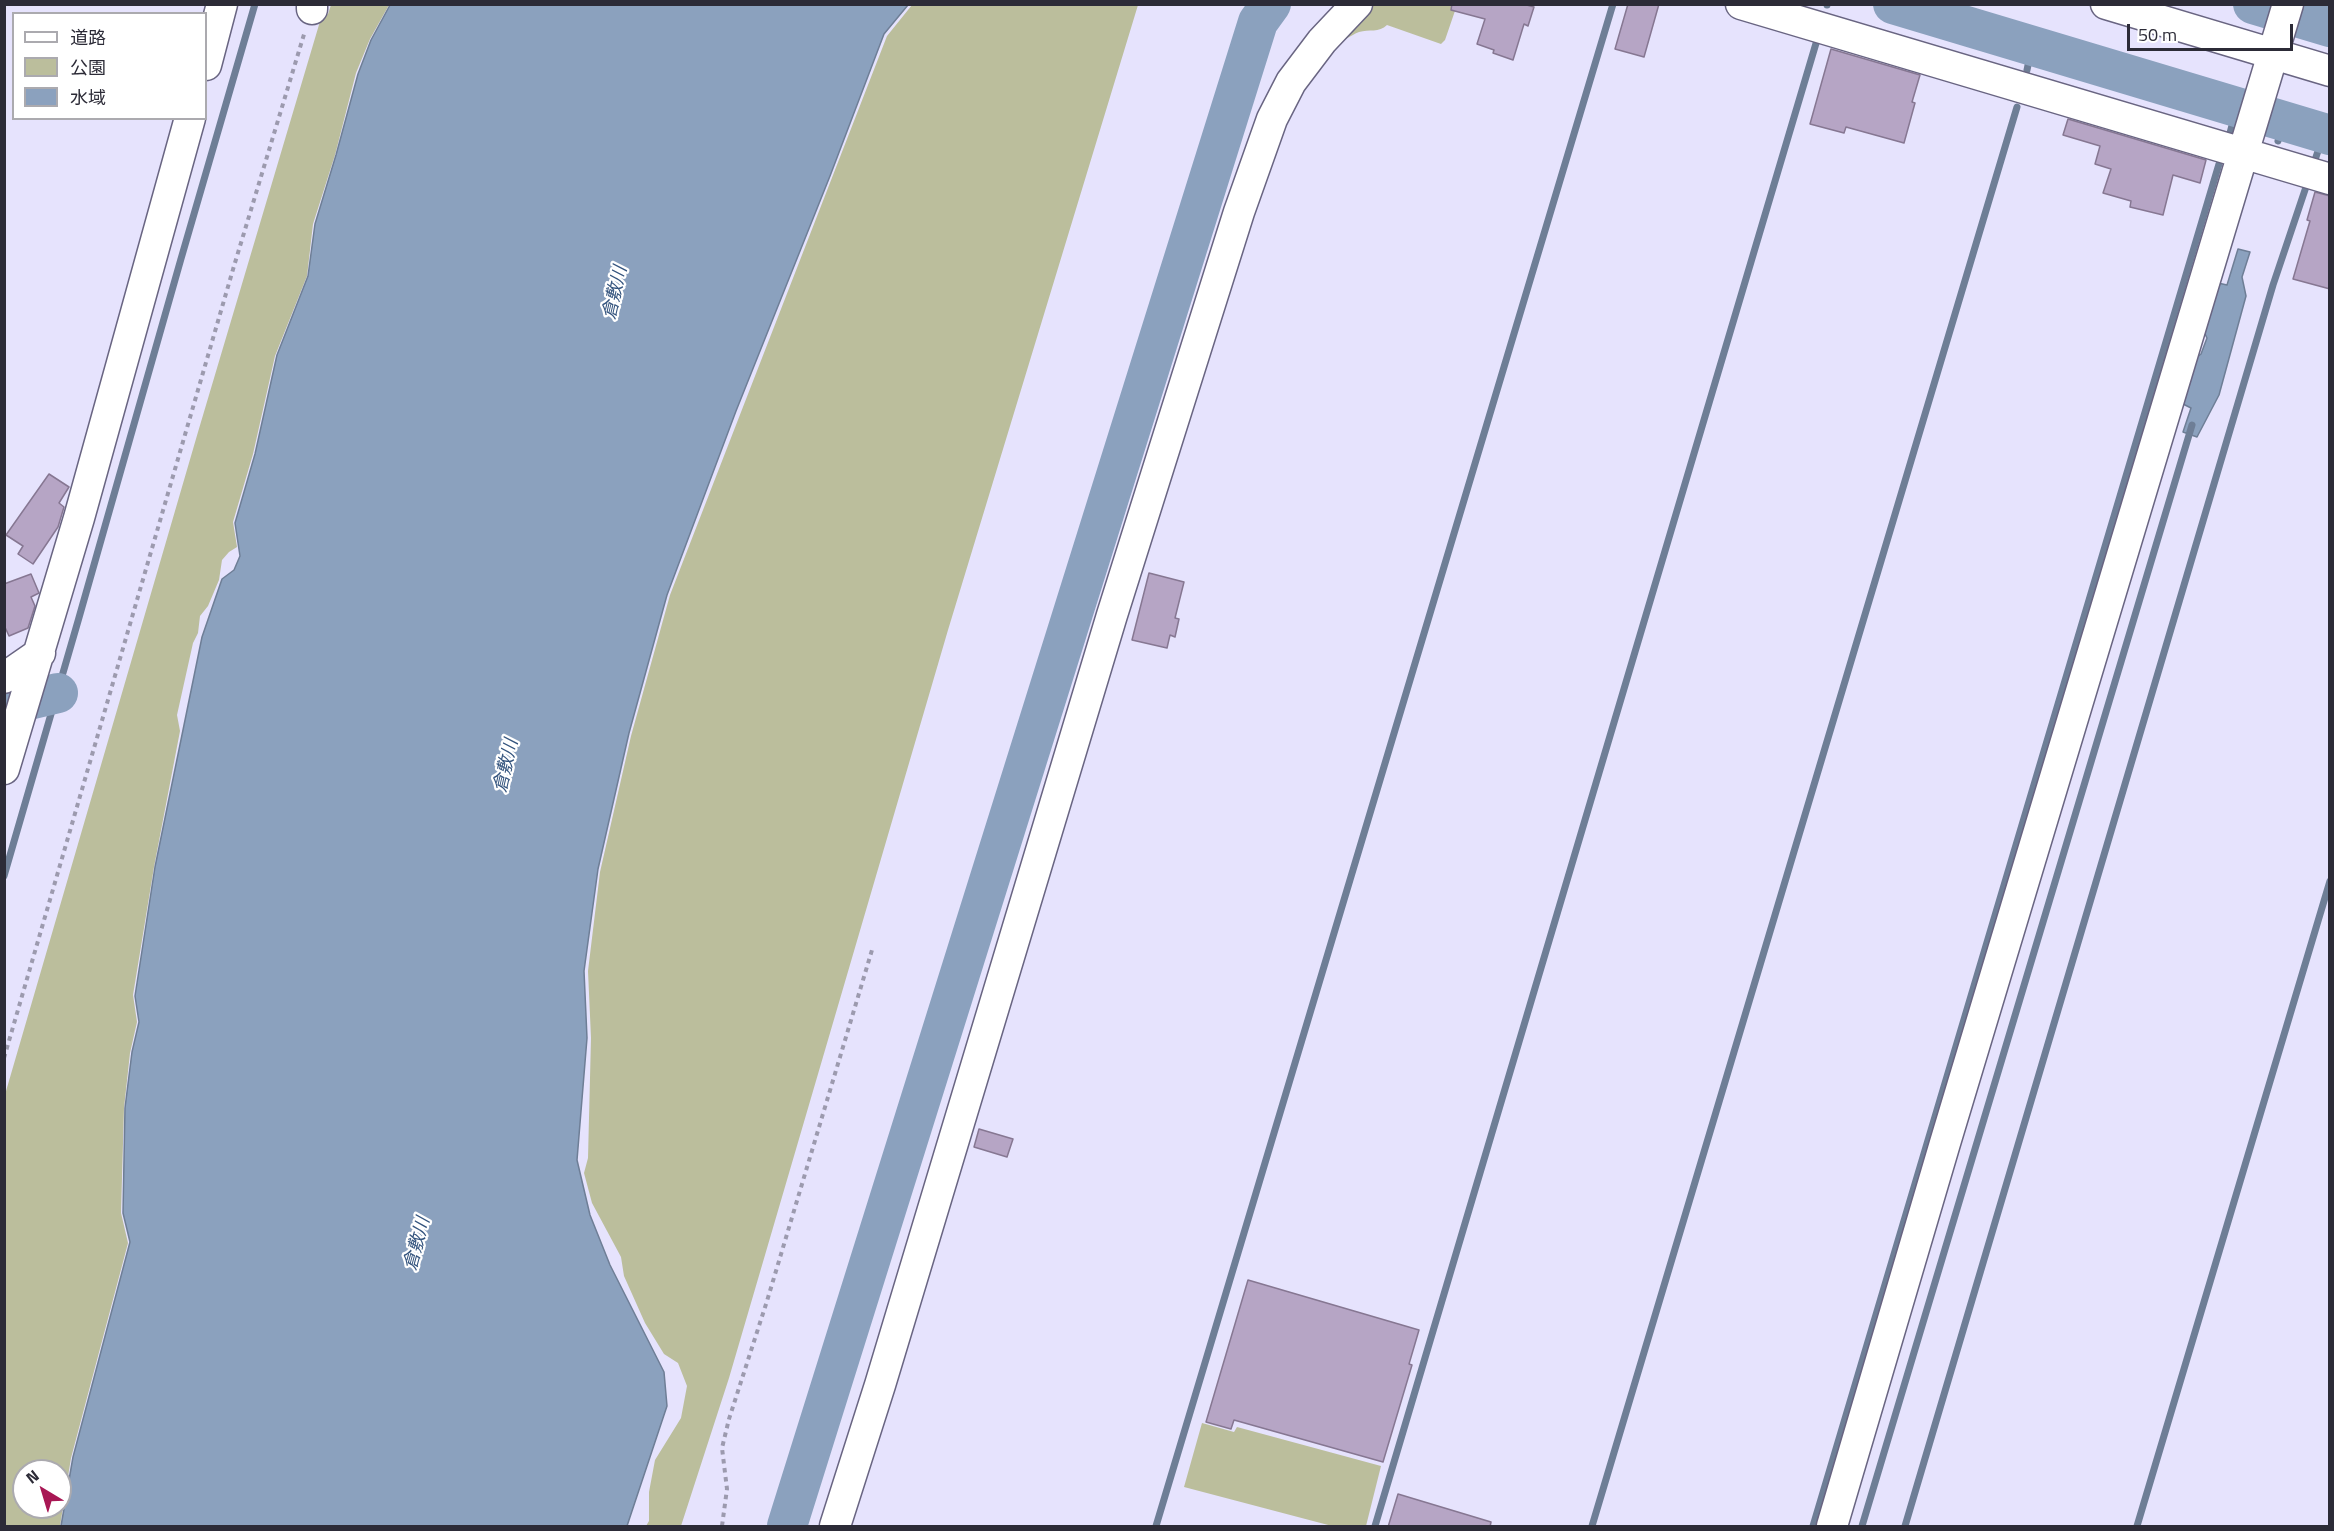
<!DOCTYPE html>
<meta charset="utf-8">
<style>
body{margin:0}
#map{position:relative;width:2334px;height:1531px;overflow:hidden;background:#e6e3fd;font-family:"Titillium Web","Noto Sans JP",sans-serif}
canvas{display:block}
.frame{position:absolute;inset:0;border:6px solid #2c2b37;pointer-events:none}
.legend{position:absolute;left:12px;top:12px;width:195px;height:108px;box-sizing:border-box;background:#fff;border:2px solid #abaaaf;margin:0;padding:8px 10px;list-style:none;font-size:18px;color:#2c2b37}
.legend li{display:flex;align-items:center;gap:12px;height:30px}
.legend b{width:30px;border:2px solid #abaaaf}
.north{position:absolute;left:12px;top:1459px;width:60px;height:60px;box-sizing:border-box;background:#fff;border:2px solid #abaaaf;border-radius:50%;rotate:322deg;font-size:16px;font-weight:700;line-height:24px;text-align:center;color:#2c2b37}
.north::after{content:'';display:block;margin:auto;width:21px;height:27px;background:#a81754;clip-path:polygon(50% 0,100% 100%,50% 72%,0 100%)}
.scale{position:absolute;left:2127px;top:24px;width:166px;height:27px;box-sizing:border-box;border:3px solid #2c2b37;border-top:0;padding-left:8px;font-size:18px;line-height:21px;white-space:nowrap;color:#2c2b37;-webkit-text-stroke:4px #fff;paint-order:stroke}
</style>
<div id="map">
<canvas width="2334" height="1531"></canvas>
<div class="frame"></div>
<ul class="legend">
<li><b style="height:8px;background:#fff"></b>道路</li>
<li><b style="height:16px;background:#bbbe9c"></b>公園</li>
<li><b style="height:16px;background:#8ba1be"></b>水域</li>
</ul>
<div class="north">N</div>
<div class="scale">50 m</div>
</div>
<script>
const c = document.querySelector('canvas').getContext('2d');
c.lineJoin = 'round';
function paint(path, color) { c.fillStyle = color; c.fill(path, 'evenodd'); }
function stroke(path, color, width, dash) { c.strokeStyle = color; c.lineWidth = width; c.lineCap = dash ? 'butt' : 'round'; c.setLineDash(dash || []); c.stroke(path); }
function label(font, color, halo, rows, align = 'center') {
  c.font = font + ' "Titillium Web","Noto Sans JP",sans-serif'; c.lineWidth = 4.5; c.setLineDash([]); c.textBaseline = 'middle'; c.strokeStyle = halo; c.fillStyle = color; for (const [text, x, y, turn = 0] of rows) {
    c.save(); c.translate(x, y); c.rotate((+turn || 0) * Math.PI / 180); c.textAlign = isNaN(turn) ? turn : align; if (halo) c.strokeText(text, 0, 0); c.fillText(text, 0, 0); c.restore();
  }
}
paint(new Path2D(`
 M331 5H389L370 39 356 73 335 155 313 224 307 276 275 356 253 454 233 522 237 547 229 552 222 560 219 580 208 606 200 616 198 633 193 643 177 715 180 731 154 867 133 995 137 1022 130 1053 124 1108 121 1213 128 1243 71 1458 60 1526H5L4 1098 198 432 321 18 328 14ZM24 1471H60V1507H24Z
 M912 5H1138L948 630 729 1378 681 1526H646L649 1521V1492L655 1460 681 1418 687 1386 678 1363 664 1354 645 1323 624 1276 621 1257 592 1203 584 1173 588 1158 591 1038 588 971 600 872 631 736 670 595 887 36Z
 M1369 5H1457L1445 40 1441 44 1387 25C1379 33 1369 29 1359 32 1351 35 1342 42 1332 46Z
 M1202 1423 1234 1432 1237 1427 1381 1466 1366 1526H1332L1184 1487Z`), '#bbbe9c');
const water = new Path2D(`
 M390 5H908L884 34 830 176 736 411 667 595 629 733 598 869 584 971 587 1038 577 1160 590 1215 610 1265 664 1372 667 1406 627 1526H61L73 1457 130 1242 123 1213 125 1108 132 1052 139 1022 135 996 155 867 202 637 222 579 234 570 240 556 235 523 255 454 277 355 308 276 315 224 336 155 358 74 371 40Z
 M2238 249 2250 252 2242 277 2246 296 2219 395 2197 437 2183 432 2191 408 2183 404 2196 358 2201 354 2207 338 2204 332 2218 283 2227 285Z`);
paint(water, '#8ba1be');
stroke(water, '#6e7e96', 1.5);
stroke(new Path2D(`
 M1827 5V4
 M2027 70 2032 46
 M2230 133 2237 107
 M2278 141 2284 121
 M2315 160 2324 133
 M4 876C90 586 169 294 255 4
 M1156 1526 1613 4
 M1375 1526 1817 40
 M1592 1526 2017 107
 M1813 1526 2219 164
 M1862 1526 2192 425
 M1905 1526 2273 285 2307 184
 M2137 1526 2330 881`), '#6e7e96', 7);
stroke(new Path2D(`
 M1893 4 2330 135
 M2253 4 2330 27
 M4 710 16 703 58 693
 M787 1526 1258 22 1271 4`), '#8ba1be', 40);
const building = new Path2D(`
 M1452 4H1523L1534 7 1528 26 1524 24 1513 60 1493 53 1494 50 1477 44 1485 19 1451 10Z
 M1628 4H1659L1644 57 1615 49Z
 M1831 49 1920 75 1912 102 1915 103 1904 143 1846 127 1844 133 1810 124Z
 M2068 119 2206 160 2200 183 2173 175 2163 215 2130 207 2131 201 2103 193 2111 169 2095 164 2100 146 2063 135Z
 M2315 192 2330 196V289L2293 279 2310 221 2307 220Z
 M49 474 69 487 59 503 64 507 58 527 33 564 18 554 23 546 6 535Z
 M1149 573 1184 582 1175 618 1179 619 1175 637 1170 635 1167 648 1132 640Z
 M31 574 39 593 31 597 35 606 28 628 9 636 4 625V584Z
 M979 1129 1013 1139 1007 1157 974 1147Z
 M1248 1280 1419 1330 1409 1364 1412 1365 1383 1462 1234 1420 1231 1429 1206 1422Z
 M1398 1494 1491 1522 1490 1527H1388Z`);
paint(building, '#b6a5c5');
stroke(building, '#867792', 1.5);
const minor = new Path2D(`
 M1741 4 2330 179
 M2106 4 2330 71
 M312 9V4
 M206 65 222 4
 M4 678 40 653
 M4 769 79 518 190 118
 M835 1526 880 1385 1112 615 1239 212 1272 119 1291 82 1322 41 1357 4
 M1832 1526 1945 1143 2288 4`);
stroke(minor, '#696582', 33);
stroke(new Path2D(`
 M4 1058 234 266 305 31
 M722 1526 727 1489 722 1448 729 1419 767 1301 872 950`), '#9c9aae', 4, [4.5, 4.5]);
stroke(minor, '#fff', 30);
label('italic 18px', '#34547e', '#fff', [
 ["倉敷川",616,293,-77],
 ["倉敷川",507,766,-77],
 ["倉敷川",418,1244,-75]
]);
</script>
